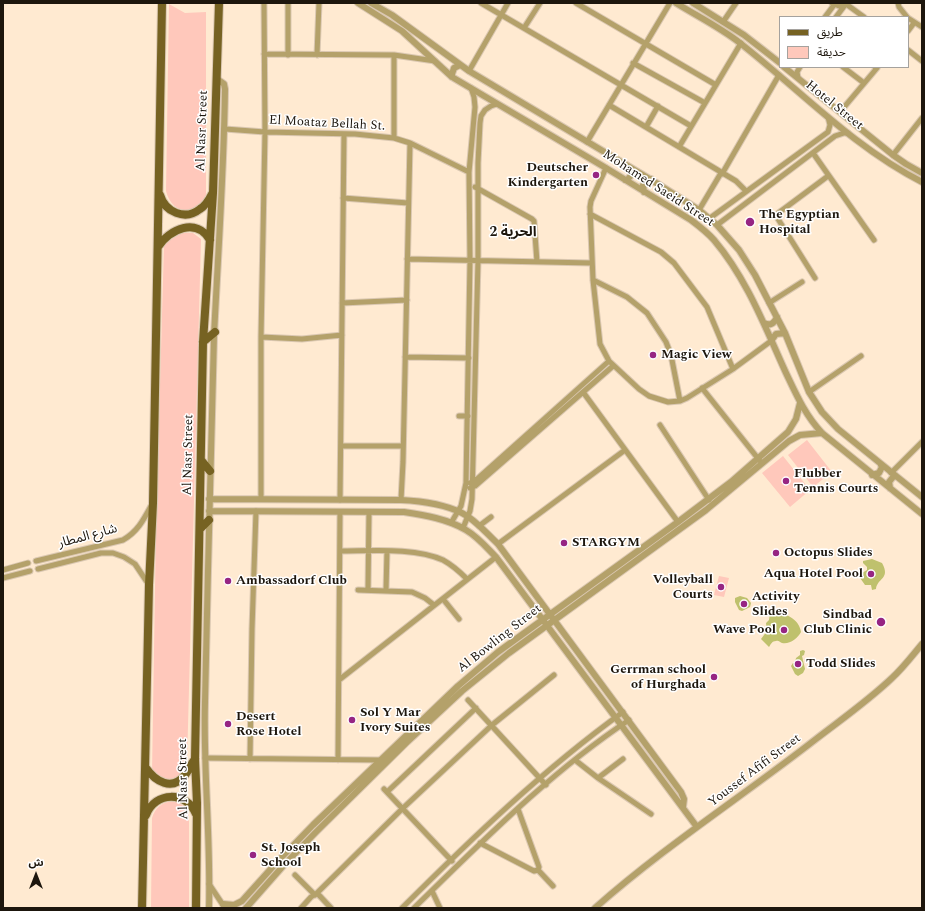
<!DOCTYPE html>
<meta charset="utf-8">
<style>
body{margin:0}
#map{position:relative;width:925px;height:911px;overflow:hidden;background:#ffead1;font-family:Spectral,"Noto Sans Arabic",serif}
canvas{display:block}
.frame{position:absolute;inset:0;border:4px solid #1d160d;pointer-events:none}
.legend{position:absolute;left:779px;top:16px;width:130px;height:52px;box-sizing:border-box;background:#fff;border:1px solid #a5a29e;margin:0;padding:5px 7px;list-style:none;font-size:12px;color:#1d160d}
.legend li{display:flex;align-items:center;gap:8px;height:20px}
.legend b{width:20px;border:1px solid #a5a29e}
.north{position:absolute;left:16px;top:855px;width:40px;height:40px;-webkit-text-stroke:3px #fff;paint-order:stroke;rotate:0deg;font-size:11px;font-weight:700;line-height:16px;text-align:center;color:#1d160d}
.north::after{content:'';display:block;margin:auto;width:14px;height:18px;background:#1d160d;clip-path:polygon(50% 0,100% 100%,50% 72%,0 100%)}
</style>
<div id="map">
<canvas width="925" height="911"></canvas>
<div class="frame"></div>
<ul class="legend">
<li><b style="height:5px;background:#766222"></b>طريق</li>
<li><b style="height:11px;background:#ffc8bb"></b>حديقة</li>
</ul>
<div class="north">ش</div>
</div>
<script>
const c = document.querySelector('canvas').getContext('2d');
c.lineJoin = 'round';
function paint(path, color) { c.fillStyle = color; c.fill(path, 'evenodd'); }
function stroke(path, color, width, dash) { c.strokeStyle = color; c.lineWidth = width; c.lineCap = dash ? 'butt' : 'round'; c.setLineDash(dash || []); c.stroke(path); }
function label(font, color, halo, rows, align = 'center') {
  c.font = font + ' Spectral,"Noto Sans Arabic",serif'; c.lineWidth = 3; c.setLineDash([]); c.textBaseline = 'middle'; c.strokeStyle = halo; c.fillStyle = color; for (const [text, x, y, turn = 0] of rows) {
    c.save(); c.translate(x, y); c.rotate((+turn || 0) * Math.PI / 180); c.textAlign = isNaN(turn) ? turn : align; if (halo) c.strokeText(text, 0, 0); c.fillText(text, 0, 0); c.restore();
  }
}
paint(new Path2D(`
 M169 4 185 13 206 12V195C196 217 172 215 166 191Z
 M181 233H193L201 239 187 763 177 779 165 780 152 773 156 527 164 244Z
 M807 440 832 472 813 487 788 455Z
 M783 456 810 490 790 507 762 473Z
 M719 576 729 578 724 597 714 595Z
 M172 801C181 803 186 807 189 815V908H151L152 818C155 808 161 803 172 801Z`), '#ffc8bb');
paint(new Path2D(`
 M872 559 882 563C891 579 877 578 876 589L872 590 871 585H865L858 575V572L862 573 867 570V567L863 563V561Z
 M740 596 747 598 751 603 750 607 742 611 739 610 735 602V598Z
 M772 611C784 613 799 618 801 632 798 638 789 645 782 643 779 642 779 640 776 641 772 641 771 644 769 647L761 639 767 631 766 623 769 620 770 613Z
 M803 650 805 651 804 655 802 656 805 669 803 673 798 676 795 674 791 666 793 663H795L796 658 800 655V651Z`), '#bfc16d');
const minor = new Path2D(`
 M288 3V55
 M481 3 691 126
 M576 3 716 85
 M832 3 839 6 846 4 864 17
 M898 3 899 7 907 17
 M825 17 834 5
 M836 17 845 5
 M908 18 922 27
 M723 22 736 3
 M524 28 540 3
 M908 31 914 23
 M908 50 922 61
 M264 54 394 55 435 61
 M317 55 319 3
 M633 63 705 103
 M843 67 864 83
 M469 71 508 3
 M798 78 797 72 800 67
 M609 105 736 181 746 191
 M840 112 877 68 875 67
 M646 127 658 106
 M225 129 265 132 355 134 394 138 410 143 469 172
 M394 138V55
 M587 142 670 3
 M679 147 741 43
 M813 153 874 240
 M893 155 922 118
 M606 168 591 201 590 207 593 280 600 344 609 361 639 389 649 396 668 402 680 401 687 398 733 369 771 341
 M722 174 779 75
 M475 187 532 219 534 221 537 262
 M343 198 408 203
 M699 210 721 173
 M590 214 661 252 674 263 707 307 733 369
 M710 218 828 132 830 125 828 117
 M717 225 835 136 844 133H848
 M407 259 591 263
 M815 278 778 219 777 214 828 176
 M593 280 627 297 647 313 666 342 671 355 680 401
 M342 303 407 300
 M769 303 802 282
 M261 337 302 339 342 335
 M405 357 469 358
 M702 388 760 461
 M583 392 678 522
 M809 392 861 356
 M459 416H468
 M660 425 709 500
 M341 446H403
 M891 473 922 442
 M470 483 477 479 609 361
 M470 488 475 486 613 366
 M261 499V337L265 132 264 3
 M340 500 344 134
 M401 500 403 462 410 143
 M451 523 461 506 466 483 470 261 469 172 475 107 474 97 471 88
 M479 526 491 517
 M463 528 470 511 472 499 478 261V163L480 123 481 116 485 110 491 106 497 104
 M498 544 625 450
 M340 551C370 551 415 547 443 560 452 565 460 572 467 579
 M36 561 123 540C137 532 143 521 151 506
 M38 569 101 553H113L124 557 135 564 149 585
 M3 570 28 563
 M3 578 30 571
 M358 590 412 592 425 598 434 605
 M368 590 369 512
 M386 591 387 551
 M443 599 459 619
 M339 680 496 557
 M468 700 546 785
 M205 758 379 760
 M250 759 252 629 256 511
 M338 760 340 512
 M575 760 598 778 651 814
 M598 778 623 759
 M384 789 452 861
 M387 792 476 708
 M480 843 534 871 538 870 539 867 518 809
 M538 870 553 886
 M295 875 315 895
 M209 884 225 908
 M432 891 440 908
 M317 893 331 908
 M301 908 311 897 317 893 402 809 492 725 554 675
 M402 908C472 838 543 770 623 712
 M414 908C482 842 549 773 629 720`);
const tertiary = new Path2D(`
 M358 3 402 31 452 77 606 168 691 220C699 226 707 232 714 240 747 279 765 327 786 373 796 394 805 415 822 433L922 514
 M371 3 392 15 469 71 653 181 699 210 717 225 739 250 755 275 785 333 809 392 822 412 838 429 922 497
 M676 3C697 16 721 28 740 43 800 90 853 147 922 182
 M693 3 744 35 780 63
 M784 67 893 155 906 164 922 173
 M452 77V74L454 68 460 65
 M625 180 628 179 632 174 631 168
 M644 192 643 185 648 180 651 179
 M764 323C770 326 774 324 777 317
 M771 341 776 334 785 333
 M872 475 879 473 882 467 881 465
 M890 488 889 482 893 477 896 476
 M209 499 401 500C421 501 444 504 462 513 476 520 487 534 498 544L681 792 684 799 683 807
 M209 511 404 512C424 515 448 519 466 530 478 537 487 548 496 557L697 827
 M223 904 234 905 242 901 278 861 313 825 458 686 498 652 678 522 731 482 788 432 796 419 800 403
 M209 908C211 839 203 771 205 702 208 580 210 458 214 336 218 253 224 171 225 89L224 84 217 79
 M246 908 283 866 316 832 407 742 462 691 509 653 706 510 789 441 800 435 822 433
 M595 908C665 846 743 796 816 739 842 719 869 700 892 678 903 668 912 656 922 644`);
const primary = new Path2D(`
 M160 195C165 212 185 221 200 209 205 206 209 200 212 194
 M158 247C169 229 197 217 210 240
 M203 342 215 332
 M201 460 210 471
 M200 529 209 520
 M146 768C155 781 172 792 185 775 189 770 191 764 195 759
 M146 815C155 791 187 791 196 814
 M142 908 149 585 153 503 162 3
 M196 908 197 803 195 759 203 342 213 193 219 3`);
stroke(minor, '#dbc8b2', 7);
stroke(tertiary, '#dbc8b2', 8);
stroke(primary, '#dbc8b2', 10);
stroke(minor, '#b4a16a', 5);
stroke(tertiary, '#b4a16a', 6);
stroke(primary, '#766222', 8);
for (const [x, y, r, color] of [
 [596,175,4,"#962583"],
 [750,222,5,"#962583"],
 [653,355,4,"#962583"],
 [786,481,4,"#962583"],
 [564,543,4,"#962583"],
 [776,553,4,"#962583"],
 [871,574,4,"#962583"],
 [228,581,4,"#962583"],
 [721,587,4,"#962583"],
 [744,604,4,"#962583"],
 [881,622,5,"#962583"],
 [784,630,4,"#962583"],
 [798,664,4,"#962583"],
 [714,677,4,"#962583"],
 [352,720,4,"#962583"],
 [228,724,4,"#962583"],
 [253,855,4,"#962583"]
]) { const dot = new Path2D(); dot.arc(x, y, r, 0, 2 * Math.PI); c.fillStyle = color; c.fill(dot); stroke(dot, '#fff', 1.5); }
label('13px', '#1d160d', '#fff', [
 ["Hotel Street",834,106,39],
 ["El Moataz Bellah St.",327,124,3],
 ["Al Nasr Street",203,131,-88],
 ["Mohamed Saeid Street",658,189,33],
 ["Al Nasr Street",189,455,-89],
 ["شارع المطار",88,537,-15],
 ["Al Bowling Street",500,639,-38],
 ["Youssef Afifi Street",755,771,-37],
 ["Al Nasr Street",184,779,-91]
]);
label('bold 13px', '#1d160d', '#fff', [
 ["Deutscher",588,168,"right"],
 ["Kindergarten",588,183,"right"],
 ["The Egyptian",759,215],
 ["Hospital",759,230],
 ["Magic View",661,355],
 ["Flubber",794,474],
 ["Tennis Courts",794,489],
 ["STARGYM",572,543],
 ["Octopus Slides",784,553],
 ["Aqua Hotel Pool",863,574,"right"],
 ["Volleyball",713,580,"right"],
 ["Courts",713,595,"right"],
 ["Ambassadorf Club",236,581],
 ["Activity",752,597],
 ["Slides",752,612],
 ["Sindbad",872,615,"right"],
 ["Club Clinic",872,630,"right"],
 ["Wave Pool",776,630,"right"],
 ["Todd Slides",806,664],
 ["Gerrman school",706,670,"right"],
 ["of Hurghada",706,685,"right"],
 ["Sol Y Mar",360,713],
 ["Ivory Suites",360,728],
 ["Desert",236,717],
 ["Rose Hotel",236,732],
 ["St. Joseph",261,848],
 ["School",261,863]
], 'left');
label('bold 14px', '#1d160d', '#fff', [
 ["الحرية 2",513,233]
]);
</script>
